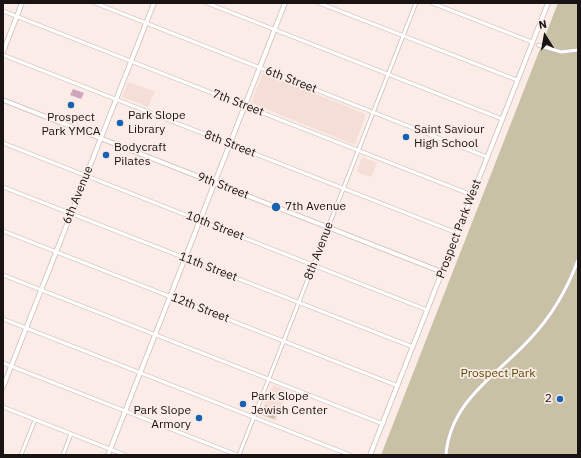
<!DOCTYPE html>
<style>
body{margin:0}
#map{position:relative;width:581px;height:458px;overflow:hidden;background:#fbece7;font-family:"IBM Plex Sans",sans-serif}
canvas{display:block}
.frame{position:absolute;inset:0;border:4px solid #191413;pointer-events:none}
.north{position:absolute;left:525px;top:16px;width:40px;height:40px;-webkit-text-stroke:3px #fbece7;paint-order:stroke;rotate:349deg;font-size:11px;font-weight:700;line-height:16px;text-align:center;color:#191413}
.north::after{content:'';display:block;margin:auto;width:14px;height:18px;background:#191413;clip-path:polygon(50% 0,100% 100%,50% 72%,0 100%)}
</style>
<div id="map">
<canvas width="581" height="458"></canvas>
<div class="frame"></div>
<div class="north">N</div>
</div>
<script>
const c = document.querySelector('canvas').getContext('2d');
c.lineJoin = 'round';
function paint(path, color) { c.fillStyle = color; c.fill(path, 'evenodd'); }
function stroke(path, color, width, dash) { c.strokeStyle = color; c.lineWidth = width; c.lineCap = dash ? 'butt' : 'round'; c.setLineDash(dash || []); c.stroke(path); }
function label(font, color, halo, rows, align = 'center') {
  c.font = font + ' "IBM Plex Sans",sans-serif'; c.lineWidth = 3.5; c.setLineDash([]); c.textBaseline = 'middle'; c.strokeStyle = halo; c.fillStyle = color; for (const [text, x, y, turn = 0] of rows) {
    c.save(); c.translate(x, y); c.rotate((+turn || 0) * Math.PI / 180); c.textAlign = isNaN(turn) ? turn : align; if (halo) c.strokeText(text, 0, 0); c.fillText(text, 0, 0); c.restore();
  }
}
paint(new Path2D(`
 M263 73 366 114 355 145 251 103Z
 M128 82 155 92 148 107 122 97Z
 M362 157 377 163 371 177 357 172Z
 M273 385 288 391 276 421 260 415Z`), '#f5ded6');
paint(new Path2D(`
 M558 3H578V455H381Z
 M265 405 278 411 274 419 263 415Z`), '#c8c1a5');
paint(new Path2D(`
 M73 89 84 93 81 99 70 95Z`), '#cea7bf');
const street = new Path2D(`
 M95 3 487 157
 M207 3 502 119
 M319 3 517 80
 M432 3 532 42
 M3 11 472 195
 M538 45 561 52 578 50
 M3 55 457 233
 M3 143 427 310
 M3 187 413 347
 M3 231 398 386
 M3 275 383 424
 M3 319 350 455
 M3 363 237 455
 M3 407 125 455
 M21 455 35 420
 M63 455 71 434
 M239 455 416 3
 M446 455C450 401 496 376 529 340 551 317 567 290 578 260`);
const secondary = new Path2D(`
 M3 52 22 3
 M3 100 442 272
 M3 387 154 3
 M108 455 285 3
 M370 455 548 3`);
stroke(street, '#cabbb7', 4.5);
stroke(secondary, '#cabbb7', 5.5);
stroke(street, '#fff', 3);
stroke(secondary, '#fff', 4);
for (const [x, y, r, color] of [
 [71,105,4,"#1761b1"],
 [120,123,4,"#1761b1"],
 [406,137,4,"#1761b1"],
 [106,155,4,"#1761b1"],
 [276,207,5,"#1761b1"],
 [560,399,4,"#1761b1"],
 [243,404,4,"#1761b1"],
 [199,418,4,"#1761b1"]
]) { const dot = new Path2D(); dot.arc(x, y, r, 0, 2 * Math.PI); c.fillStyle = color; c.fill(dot); stroke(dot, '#fbece7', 1.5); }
label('12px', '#191413', '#fbece7', [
 ["6th Street",291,80,21],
 ["7th Street",238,103,21],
 ["8th Street",230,144,21],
 ["9th Street",223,186,21],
 ["6th Avenue",78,195,-68],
 ["10th Street",215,226,21],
 ["Prospect Park West",459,229,-69],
 ["8th Avenue",319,251,-69],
 ["11th Street",208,267,21],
 ["12th Street",200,308,21]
]);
label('12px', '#191413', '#fbece7', [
 ["Park Slope",128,116],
 ["Library",128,130],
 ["Prospect",71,118,"center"],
 ["Park YMCA",71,132,"center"],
 ["Saint Saviour",414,130],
 ["High School",414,144],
 ["Bodycraft",114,148],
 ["Pilates",114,162],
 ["7th Avenue",285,207],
 ["Park Slope",251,397],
 ["Jewish Center",251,411],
 ["2",552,399,"right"],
 ["Park Slope",191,411,"right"],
 ["Armory",191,425,"right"]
], 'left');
label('12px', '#594b00', '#fbece7', [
 ["Prospect Park",498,374]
]);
</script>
